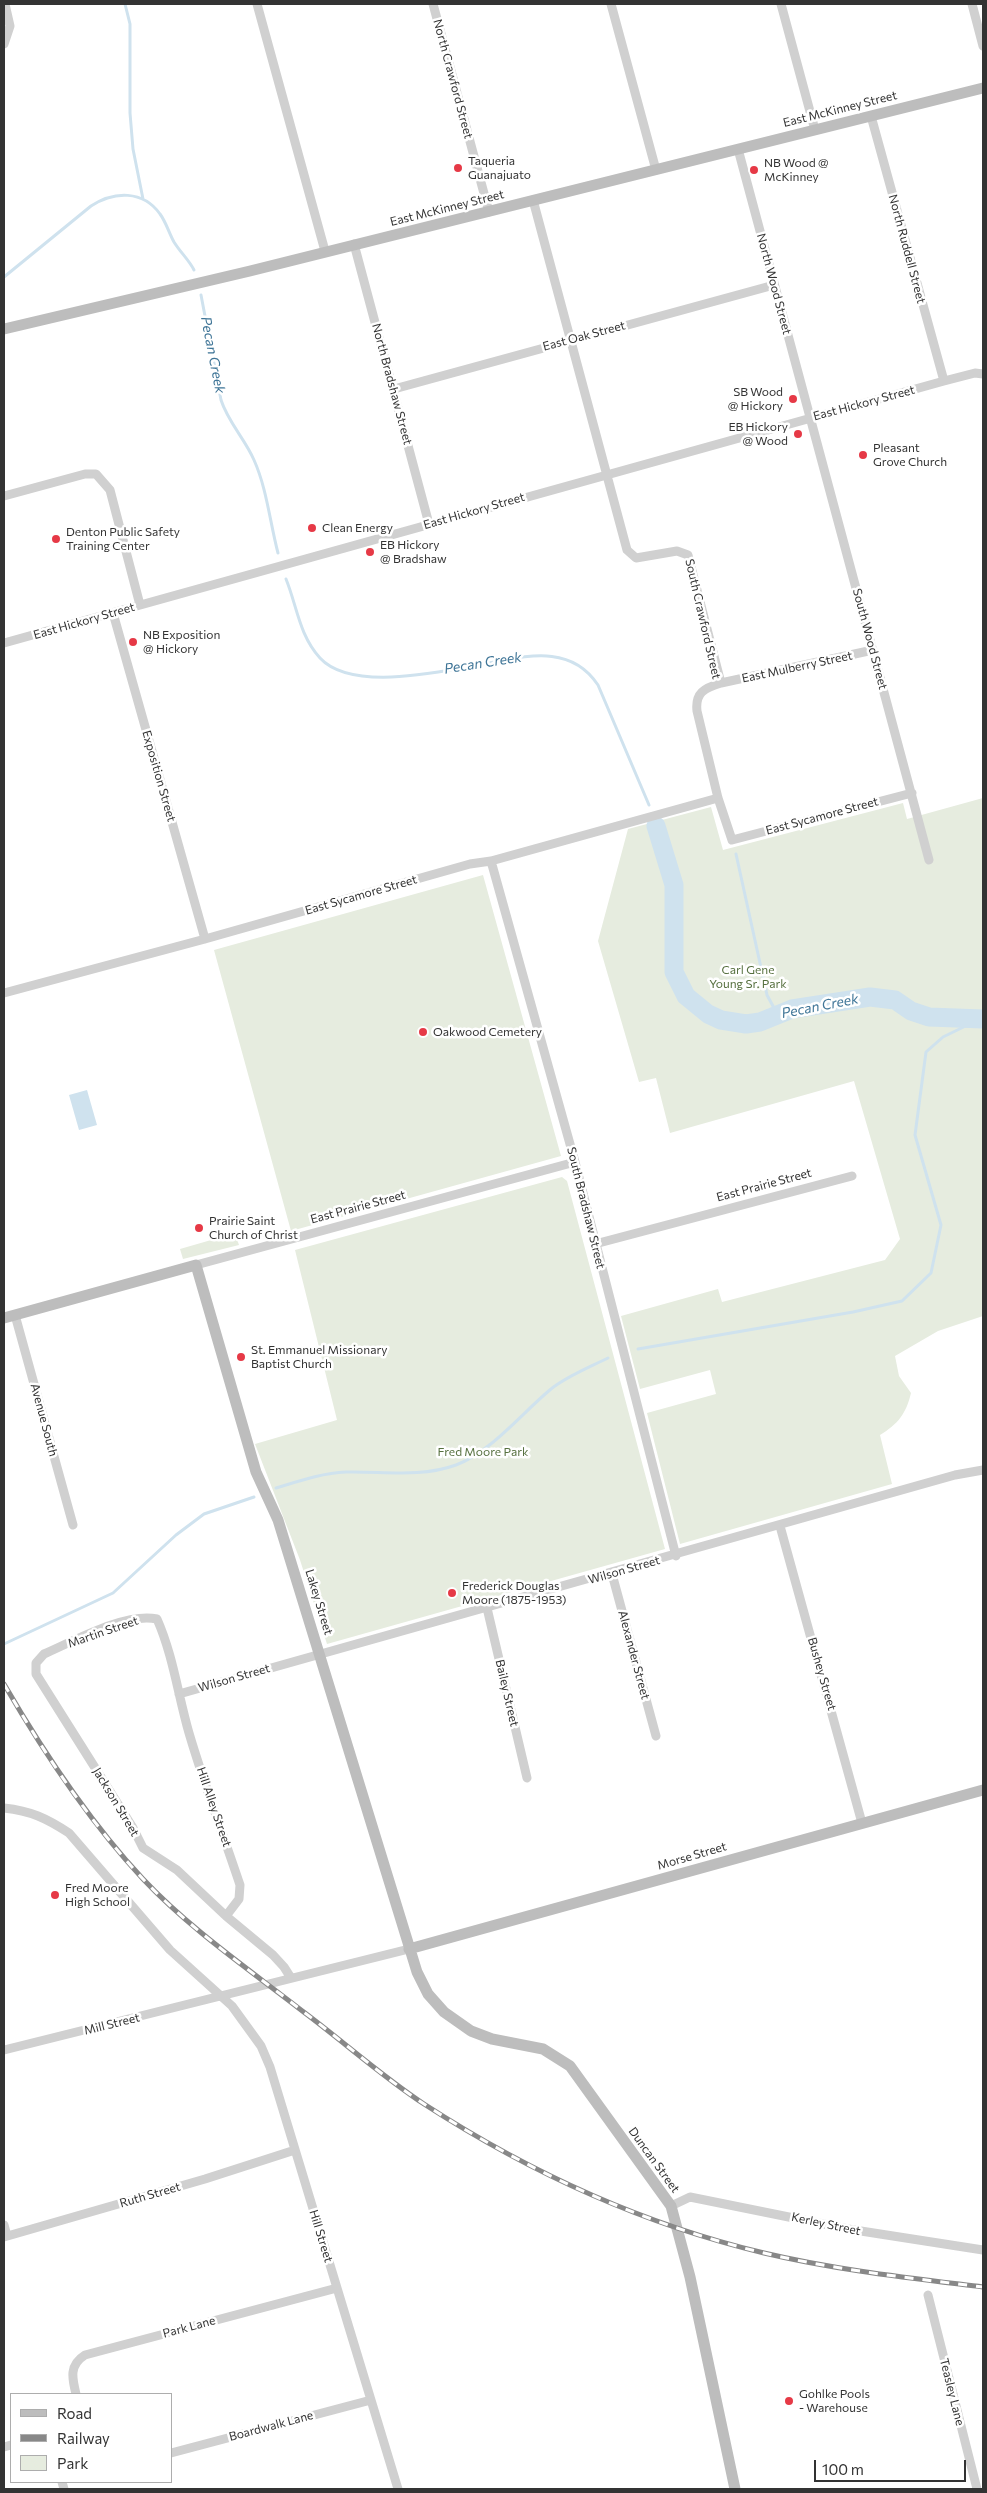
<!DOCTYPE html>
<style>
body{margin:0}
#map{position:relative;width:987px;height:2493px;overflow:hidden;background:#fff;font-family:Commissioner,sans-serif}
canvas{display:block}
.frame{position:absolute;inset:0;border:5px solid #333;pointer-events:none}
.legend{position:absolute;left:10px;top:2393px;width:162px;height:90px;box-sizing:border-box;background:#fff;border:1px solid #adadad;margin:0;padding:6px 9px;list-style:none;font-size:15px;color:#333}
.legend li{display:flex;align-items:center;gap:10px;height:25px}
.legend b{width:25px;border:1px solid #adadad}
.scale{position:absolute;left:814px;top:2460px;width:152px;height:22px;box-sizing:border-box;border:2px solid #333;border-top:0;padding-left:6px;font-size:15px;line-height:18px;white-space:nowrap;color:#333;-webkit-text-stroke:4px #fff;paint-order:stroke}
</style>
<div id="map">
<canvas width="987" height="2493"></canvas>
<div class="frame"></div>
<ul class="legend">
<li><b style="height:6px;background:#bdbdbd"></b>Road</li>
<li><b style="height:6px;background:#888"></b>Railway</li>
<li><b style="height:14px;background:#e6ecdf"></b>Park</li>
</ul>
<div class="scale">100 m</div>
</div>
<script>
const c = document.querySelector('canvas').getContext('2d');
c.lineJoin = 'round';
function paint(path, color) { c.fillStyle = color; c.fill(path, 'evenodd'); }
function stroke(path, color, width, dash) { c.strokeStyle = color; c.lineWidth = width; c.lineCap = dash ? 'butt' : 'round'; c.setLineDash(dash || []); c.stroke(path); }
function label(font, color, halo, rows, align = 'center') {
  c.font = font + ' Commissioner,sans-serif'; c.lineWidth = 5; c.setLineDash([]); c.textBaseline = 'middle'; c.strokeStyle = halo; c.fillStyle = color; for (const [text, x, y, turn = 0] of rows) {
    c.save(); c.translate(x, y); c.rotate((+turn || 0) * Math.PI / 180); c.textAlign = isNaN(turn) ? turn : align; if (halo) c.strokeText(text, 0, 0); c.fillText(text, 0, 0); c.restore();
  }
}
paint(new Path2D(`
 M983 798V1316L938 1331 895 1356 899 1376 911 1393C906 1414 898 1424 880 1435L892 1484 680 1544 647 1413 716 1394 710 1370 640 1389 621 1316 718 1289 722 1302 885 1260 900 1239 854 1081 670 1133 656 1078 639 1082 598 941 628 829 711 807 723 850 903 803 907 819Z
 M483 875 561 1156 291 1231 214 950Z
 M562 1177 567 1181 665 1549 327 1644 300 1560 255 1444 337 1420 295 1250Z
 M225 1236H236L239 1245 183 1259 180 1249Z`), '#e6ecdf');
paint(new Path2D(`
 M87 1090 97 1125 79 1130 69 1095Z`), '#cfe2ee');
stroke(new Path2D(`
 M125 4 130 24V113L133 149 143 199
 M4 277 91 206C114 191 143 190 160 214 166 222 169 233 174 242 180 252 189 260 194 270
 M201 295 221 400C228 422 245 439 254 460 267 489 270 523 278 553
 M286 579C297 606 299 635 320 658 352 693 445 671 488 663 527 656 571 644 598 685L649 805
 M736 854 767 995 774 1008 780 1013
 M638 1349 853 1312 902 1301 931 1273 941 1225 915 1135 926 1052 943 1037 980 1019
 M276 1488C299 1481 322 1473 346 1472 383 1471 420 1478 456 1465 491 1452 523 1412 551 1389 567 1376 590 1367 608 1358
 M4 1644 113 1593 176 1535 204 1514 254 1497`), '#cfe2ee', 3);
stroke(new Path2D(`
 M656 826 674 885V972L686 996 708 1014 721 1020 746 1024 760 1022 792 1009 870 997 895 1000 911 1011 929 1017 983 1019`), '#cfe2ee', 19);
stroke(new Path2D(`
 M257 4 325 251
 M433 4 489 212
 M611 4 656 170
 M781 4 815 130
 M972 4 983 46
 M4 44 10 26 5 4
 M871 116 944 381
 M738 149 929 860
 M533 200 627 550 636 558 677 551 688 555 721 683
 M354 244 429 524
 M394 389 774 285
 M4 496 85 474H96L110 490 140 605
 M113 613 205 939
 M4 643 944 381 975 373 983 374
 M873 650 721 683C704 688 695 693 697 711L718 798 732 840 912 793
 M491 861 575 1162 676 1556
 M4 993 205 939 470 864 491 861 718 798
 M595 1244 852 1176
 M196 1265 575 1162
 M15 1315 73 1525
 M780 1526 862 1823
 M612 1574 656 1736
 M487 1608 527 1778
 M179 1694 955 1475 983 1470
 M4 1808C31 1811 46 1818 69 1833L170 1950 232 2006 261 2046 270 2067 398 2489
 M226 1916 239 1899 240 1885C223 1834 204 1784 189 1733 178 1695 173 1655 157 1619 126 1612 74 1641 44 1654L36 1663V1674L133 1828 143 1848 177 1870 226 1916 273 1955 284 1967 291 1978
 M4 2050 409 1949
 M671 2206 690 2197 848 2229 983 2250
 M4 2225 7 2236
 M4 2237 205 2179 295 2150
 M928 2295 977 2489
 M76 2394C72 2378 69 2365 85 2355L337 2288
 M4 2447 11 2445
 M171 2453 371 2400
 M62 2482 64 2489`), '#d0d0d0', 9);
stroke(new Path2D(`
 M4 329 250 271 983 88
 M4 1318 196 1265 256 1472 278 1520 417 1972 428 1994 444 2012 471 2031 492 2039 543 2049 570 2066 671 2206 690 2277 735 2489
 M409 1949 983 1790`), '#bdbdbd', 11);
const rail = new Path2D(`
 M4 1684C44 1753 88 1820 143 1879 191 1930 250 1970 305 2013 345 2043 383 2077 424 2104 529 2172 642 2224 764 2253 836 2270 910 2278 983 2287`);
stroke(rail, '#888', 5);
stroke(rail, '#fff', 3, [9]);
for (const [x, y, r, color] of [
 [458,168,5,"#e63946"],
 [754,170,5,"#e63946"],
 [793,399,5,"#e63946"],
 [798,434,5,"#e63946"],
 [863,455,5,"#e63946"],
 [312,528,5,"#e63946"],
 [56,539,5,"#e63946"],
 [370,552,5,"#e63946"],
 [133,642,5,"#e63946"],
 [423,1032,5,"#e63946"],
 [199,1228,5,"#e63946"],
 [241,1357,5,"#e63946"],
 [452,1593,5,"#e63946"],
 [55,1895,5,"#e63946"],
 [789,2401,5,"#e63946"]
]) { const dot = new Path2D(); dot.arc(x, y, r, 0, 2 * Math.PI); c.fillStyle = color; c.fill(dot); stroke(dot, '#fff', 2); }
label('12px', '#333', '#fff', [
 ["North Crawford Street",453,79,75],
 ["East McKinney Street",840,109,-14],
 ["East McKinney Street",447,208,-14],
 ["North Ruddell Street",907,249,75],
 ["North Wood Street",774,284,75],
 ["East Oak Street",584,336,-15],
 ["North Bradshaw Street",392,384,75],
 ["East Hickory Street",864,403,-15],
 ["East Hickory Street",474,511,-16],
 ["South Crawford Street",703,619,77],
 ["East Hickory Street",84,621,-16],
 ["South Wood Street",870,639,75],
 ["East Mulberry Street",797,667,-12],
 ["Exposition Street",159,776,74],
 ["East Sycamore Street",822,816,-15],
 ["East Sycamore Street",361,895,-16],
 ["East Prairie Street",764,1185,-15],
 ["East Prairie Street",358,1207,-15],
 ["South Bradshaw Street",586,1208,76],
 ["Avenue South",44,1420,75],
 ["Wilson Street",624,1570,-16],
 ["Lakey Street",319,1602,73],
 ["Martin Street",103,1632,-19],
 ["Alexander Street",634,1655,75],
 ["Bushey Street",822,1674,74],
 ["Wilson Street",234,1678,-16],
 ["Bailey Street",507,1693,77],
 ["Jackson Street",116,1802,59],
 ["Hill Alley Street",214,1807,71],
 ["Morse Street",692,1856,-16],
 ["Mill Street",112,2024,-14],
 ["Duncan Street",654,2160,54],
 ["Ruth Street",150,2195,-16],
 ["Kerley Street",826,2224,12],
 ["Hill Street",321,2236,73],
 ["Park Lane",189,2327,-15],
 ["Teasley Lane",952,2392,76],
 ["Boardwalk Lane",271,2426,-15]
]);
label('12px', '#333', '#fff', [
 ["Taqueria",468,161],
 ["Guanajuato",468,175],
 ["NB Wood @",764,163],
 ["McKinney",764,177],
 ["SB Wood",783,392,"right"],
 ["@ Hickory",783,406,"right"],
 ["EB Hickory",788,427,"right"],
 ["@ Wood",788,441,"right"],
 ["Pleasant",873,448],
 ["Grove Church",873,462],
 ["Clean Energy",322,528],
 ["Denton Public Safety",66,532],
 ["Training Center",66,546],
 ["EB Hickory",380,545],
 ["@ Bradshaw",380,559],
 ["NB Exposition",143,635],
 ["@ Hickory",143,649],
 ["Oakwood Cemetery",433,1032],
 ["Prairie Saint",209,1221],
 ["Church of Christ",209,1235],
 ["St. Emmanuel Missionary",251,1350],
 ["Baptist Church",251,1364],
 ["Frederick Douglas",462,1586],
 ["Moore (1875-1953)",462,1600],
 ["Fred Moore",65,1888],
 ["High School",65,1902],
 ["Gohlke Pools",799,2394],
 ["- Warehouse",799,2408]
], 'left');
label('12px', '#56703f', '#fff', [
 ["Carl Gene",748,970],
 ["Young Sr. Park",748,984],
 ["Fred Moore Park",483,1452]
]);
label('italic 14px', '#3f7597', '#fff', [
 ["Pecan Creek",213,355,79],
 ["Pecan Creek",483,663,-9],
 ["Pecan Creek",820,1006,-11]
]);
</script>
